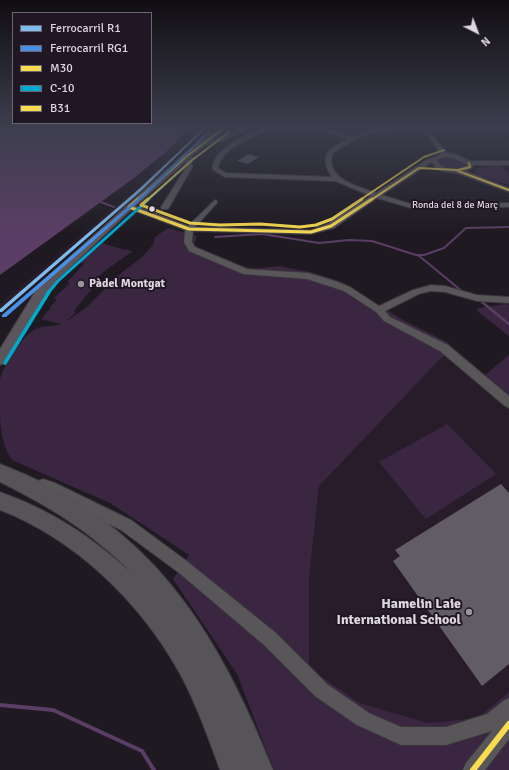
<!DOCTYPE html>
<meta charset="utf-8">
<style>
body{margin:0}
#map{position:relative;width:509px;height:770px;overflow:hidden;background:#1f1a21;font-family:Signika,sans-serif}
canvas{display:block}
.legend{position:absolute;left:12px;top:12px;width:140px;height:112px;box-sizing:border-box;background:#201724;border:1px solid #6c646f;margin:0;padding:5px 7px;list-style:none;font-size:12px;color:#ddd7e0}
.legend li{display:flex;align-items:center;gap:8px;height:20px}
.legend b{width:20px;border:1px solid #6c646f}
.north{position:absolute;left:457px;top:12px;width:40px;height:40px;-webkit-text-stroke:3px #201724;paint-order:stroke;rotate:138deg;font-size:11px;font-weight:700;line-height:16px;text-align:center;color:#ddd7e0}
.north::after{content:'';display:block;margin:auto;width:14px;height:18px;background:#ddd7e0;clip-path:polygon(50% 0,100% 100%,50% 72%,0 100%)}
</style>
<div id="map">
<canvas width="509" height="770"></canvas>
<ul class="legend">
<li><b style="height:5px;background:#7dbcec"></b>Ferrocarril R1</li>
<li><b style="height:5px;background:#488fe6"></b>Ferrocarril RG1</li>
<li><b style="height:5px;background:#f9db4f"></b>M30</li>
<li><b style="height:5px;background:#00a9ce"></b>C-10</li>
<li><b style="height:5px;background:#f9db4f"></b>B31</li>
</ul>
<div class="north">N</div>
</div>
<script>
const c = document.querySelector('canvas').getContext('2d');
c.lineJoin = 'round';
function paint(path, color) { c.fillStyle = color; c.fill(path, 'evenodd'); }
function stroke(path, color, width, dash) { c.strokeStyle = color; c.lineWidth = width; c.lineCap = dash ? 'butt' : 'round'; c.setLineDash(dash || []); c.stroke(path); }
function label(font, color, halo, rows, align = 'center') {
  c.font = font + ' Signika,sans-serif'; c.lineWidth = 4; c.setLineDash([]); c.textBaseline = 'middle'; c.strokeStyle = halo; c.fillStyle = color; for (const [text, x, y, turn = 0] of rows) {
    c.save(); c.translate(x, y); c.rotate((+turn || 0) * Math.PI / 180); c.textAlign = isNaN(turn) ? turn : align; if (halo) c.strokeText(text, 0, 0); c.fillText(text, 0, 0); c.restore();
  }
}
paint(new Path2D(`
 M203 127H208L169 167 0 315V304L135 189Z
 M454 350 509 397V692L477 718 428 723 360 703 309 668V579L319 486 440 358Z`), '#281c2b');
paint(new Path2D(`
 M448 157 458 158 467 166C457 171 445 170 437 162L442 158Z
 M501 166 509 174V185L478 175 473 170 483 167Z
 M168 228 197 236 194 246 200 251 252 269 279 266 314 273 342 282 403 320 447 342 454 350 440 359 319 486 309 579V668L360 703 428 723 477 718 509 692V770H274L237 674 173 579 189 555 110 503 12 460C0 441 0 423 0 401 0 395 0 386 0 380 3 365 21 338 34 330 41 325 52 327 61 324L41 319 50 309V307L57 300 54 298 70 283 67 282 84 264 80 262 103 243 121 249 133 251 106 270 91 284 94 286 74 311 76 312 66 322 88 306 120 274 142 257 153 245 155 237Z
 M506 304 509 305V336L477 311 478 308Z
 M509 355V397L484 376Z
 M447 424 496 474 426 519 379 462Z`), '#3a2641');
paint(new Path2D(`
 M0 127H190L167 151 134 178 0 275Z`), '#5b3e65');
stroke(new Path2D(`
 M101 202 114 207
 M215 237 262 234 319 243 349 240 372 241 416 255H424L444 248 466 228 509 227
 M418 255 463 292`), '#5b3e65', 2);
stroke(new Path2D(`
 M482 302 509 324`), '#5b3e65', 2.5);
stroke(new Path2D(`
 M0 705 53 710 142 751 154 770`), '#5b3e65', 4);
paint(new Path2D(`
 M249 154 259 157 248 164 237 161Z
 M501 484 509 493V664L482 686 393 561 400 556 395 550Z`), '#625d64');
const minor = new Path2D(`
 M244 127H251L223 141 202 146 199 144 219 139Z
 M264 127 266 130C249 141 223 146 218 168L226 173 332 177C318 156 328 149 347 139L326 132 319 127H326L351 137 375 128 501 127 498 129 429 130 447 153 458 155 470 161H509V165H473L472 168 465 171 509 188V192L457 173 442 171 437 169 432 162 382 195 411 204 509 203V207L411 208 377 198 334 228 311 234 193 231 192 242 195 247 247 269 308 273 335 281 350 287 379 306 413 290 431 285 445 286 477 295 509 297V303L477 301 445 292 431 291 419 294 385 311 390 317 448 345 509 396V408L505 406 440 351 384 321 376 312 344 291 307 279 243 274 189 251 184 242 185 230 125 207 132 205 188 226 215 200 217 201V203L195 227 311 230 328 224 371 196 335 181 225 177 213 170C209 151 249 133 264 127ZM423 130 441 154 425 161 376 193C358 186 324 179 333 153L358 138 376 132ZM444 157 454 158 466 164 467 166C457 171 442 171 437 160Z
 M187 154 194 158 191 164 193 166 168 209H162L161 207 187 166 185 164 188 159 184 156Z
 M43 479 55 483 131 520 188 562 276 633 327 684 369 713 401 727H446L487 714 503 701 509 698V739L485 770H463L466 763 492 731 446 745H401L357 725 315 696 264 645 178 572 121 530 38 489 36 485 38 481Z`);
const major = new Path2D(`
 M221 127H228L190 158 132 209 58 279 44 297 5 363 0 365V349L35 292 50 275 184 154Z`);
const highway = new Path2D(`
 M0 464C150 521 216 628 273 770H220C208 737 196 703 179 672 140 602 75 539 0 510V492C53 511 90 536 132 573 91 532 52 508 0 482Z`);
stroke(minor, '#39353b', 2);
stroke(major, '#39353b', 2);
stroke(highway, '#39353b', 2);
paint(minor, '#585659');
paint(major, '#5a565c');
paint(highway, '#565458');
stroke(new Path2D(`
 M458 171 509 190
 M137 200 187 156 225 127
 M371 200 419 168 458 170 470 167 469 163`), '#f9db4f', 2);
stroke(new Path2D(`
 M129 207 189 229 311 232 331 226 372 199
 M129 207 138 199`), '#f9db4f', 3);
stroke(new Path2D(`
 M473 770 509 724`), '#f9db4f', 6);
stroke(new Path2D(`
 M148 200 191 161 229 132`), '#00a9ce', 2);
stroke(new Path2D(`
 M48 293 58 281 149 199`), '#00a9ce', 3);
stroke(new Path2D(`
 M5 363 49 292`), '#00a9ce', 3.5);
stroke(new Path2D(`
 M147 200 191 161 229 132
 M360 200 424 157 444 150`), '#f9db4f', 2);
stroke(new Path2D(`
 M148 199 141 205 190 223 220 225 260 224 300 227 316 225 332 219 362 199`), '#f9db4f', 3);
paint(new Path2D(`
 M205 127H207L141 191 2 312H0V309L139 189Z`), '#7dbcec');
paint(new Path2D(`
 M209 130 211 131 145 196 6 317H2V315L143 194Z`), '#488fe6');
const sky = c.createLinearGradient(0, 0, 0, 235);
sky.addColorStop(0, '#110e12');
sky.addColorStop(0.54, '#3c3e4e');
sky.addColorStop(1, '#3c3e4e00');
c.fillStyle = sky;
c.fillRect(0, 0, 509, 235);
for (const [x, y, r, color] of [
 [152,209,3.5,"#ddd7e0"],
 [81,284,4,"#9a959d"],
 [469,612,4,"#9a959d"]
]) { const dot = new Path2D(); dot.arc(x, y, r, 0, 2 * Math.PI); c.fillStyle = color; c.fill(dot); stroke(dot, '#201724', 1.5); }
label('10px', '#ddd7e0', '#201724', [
 ["Ronda del 8 de Març",455,205]
]);
label('bold 12px', '#ddd7e0', '#201724', [
 ["Pàdel Montgat",89,284]
], 'left');
label('bold 14px', '#ddd7e0', '#201724', [
 ["Hamelin Laie",461,604],
 ["International School",461,620]
], 'right');
</script>
